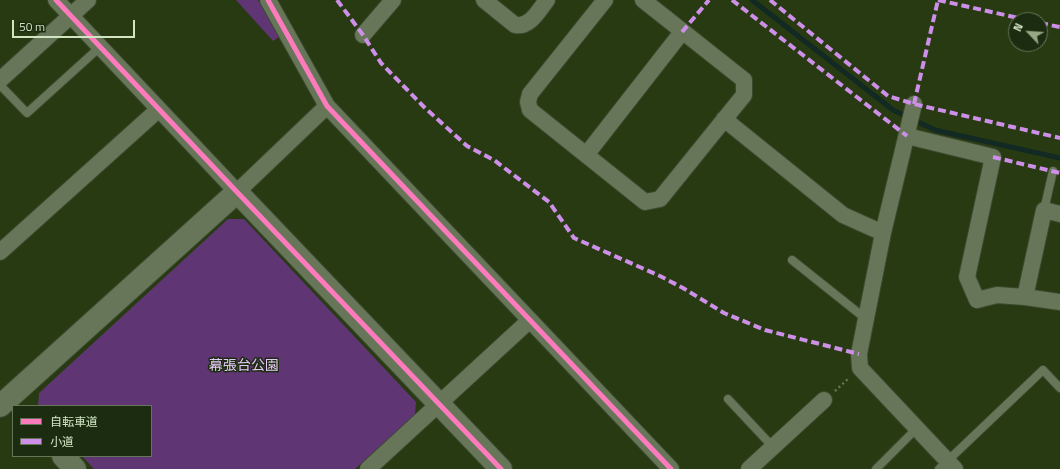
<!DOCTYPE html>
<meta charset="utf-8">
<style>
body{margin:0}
#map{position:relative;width:1060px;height:469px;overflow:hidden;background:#273a11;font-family:"Titillium Web","Noto Sans JP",sans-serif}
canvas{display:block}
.legend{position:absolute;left:12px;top:405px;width:140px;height:52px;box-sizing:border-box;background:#1c2c10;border:1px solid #647657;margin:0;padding:5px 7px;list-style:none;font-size:12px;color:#d0e5c2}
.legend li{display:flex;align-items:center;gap:8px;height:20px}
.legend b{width:20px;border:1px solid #647657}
.north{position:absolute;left:1008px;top:12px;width:40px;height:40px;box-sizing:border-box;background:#1c2c10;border:1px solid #647657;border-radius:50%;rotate:295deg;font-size:11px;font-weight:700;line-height:16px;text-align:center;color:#d0e5c2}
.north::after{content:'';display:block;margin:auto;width:14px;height:18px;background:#95a984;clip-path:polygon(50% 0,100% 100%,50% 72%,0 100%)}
.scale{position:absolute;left:12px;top:20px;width:123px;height:18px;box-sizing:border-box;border:2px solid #d0e5c2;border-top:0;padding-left:5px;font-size:12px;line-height:14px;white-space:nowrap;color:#d0e5c2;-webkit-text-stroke:3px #1c2c10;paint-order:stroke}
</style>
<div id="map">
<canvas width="1060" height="469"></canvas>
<ul class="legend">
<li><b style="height:5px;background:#fd7abc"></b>自転車道</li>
<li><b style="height:5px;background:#ce8fe9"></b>小道</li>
</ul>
<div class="north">N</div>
<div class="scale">50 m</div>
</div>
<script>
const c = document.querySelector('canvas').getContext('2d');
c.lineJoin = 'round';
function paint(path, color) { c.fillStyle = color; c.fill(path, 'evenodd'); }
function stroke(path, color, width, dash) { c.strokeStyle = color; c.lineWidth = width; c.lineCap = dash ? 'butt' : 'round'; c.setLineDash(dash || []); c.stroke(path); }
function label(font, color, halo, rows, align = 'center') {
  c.font = font + ' "Titillium Web","Noto Sans JP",sans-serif'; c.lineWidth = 3; c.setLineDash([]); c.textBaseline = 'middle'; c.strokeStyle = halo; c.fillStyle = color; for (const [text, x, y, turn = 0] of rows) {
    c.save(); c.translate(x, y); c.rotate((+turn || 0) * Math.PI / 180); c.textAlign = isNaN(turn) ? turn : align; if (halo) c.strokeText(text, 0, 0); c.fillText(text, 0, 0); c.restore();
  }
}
paint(new Path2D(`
 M236 0H258L279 37 273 41Z
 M228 219H244L416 402 415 415 355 469H94L82 456H151V406H38L39 393Z`), '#603574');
stroke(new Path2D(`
 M752 0 893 110 935 130 1060 158`), '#122924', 5);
const lane = new Path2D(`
 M0 85 27 113 100 47
 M1044 210 1053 171
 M792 260 866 319
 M728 399 773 447
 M876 469 917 428
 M939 469 1043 370 1060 388`);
const street = new Path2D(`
 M56 0 237 192 327 106
 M268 0 327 106 671 469
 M484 0 515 25C530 28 539 10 547 0
 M605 0 530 94 528 102 530 110 645 202 660 199 744 95V80L643 0
 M363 35 393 0
 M0 80 88 0
 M914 104 883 233 859 354 860 368 955 469
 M724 119 843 215 883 233
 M907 136 993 157 967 277 977 300 997 295 1025 297
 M586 155 682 32
 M1060 214 1044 210 1025 297 1060 302
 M0 252 159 109
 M368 469 530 320
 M749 469 824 400`);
const secondary = new Path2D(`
 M0 406 237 192 501 469
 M63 456 75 469`);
stroke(lane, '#3c4a2f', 10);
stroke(street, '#3c4a2f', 18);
stroke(secondary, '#3c4a2f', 24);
stroke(new Path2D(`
 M835 391 849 378`), '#67755a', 2.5, [2, 3]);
stroke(lane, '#677659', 8);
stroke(street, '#677659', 16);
stroke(secondary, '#677659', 22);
stroke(new Path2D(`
 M337 0 363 35 381 63 424 107 467 146 494 160 549 202 574 238 660 276 683 288 724 313 765 330 859 354
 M732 0 907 136
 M770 0 888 96 914 104 1060 138
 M938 0 1027 20
 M1040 23 1060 27
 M682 32 709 0
 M914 104 938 0
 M993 157 1060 173`), '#ce8fe9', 4, [8, 4]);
stroke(new Path2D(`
 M56 0 237 192 501 469
 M268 0 327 106 671 469`), '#fd7abc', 5);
label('14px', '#e6caf7', '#1c2c10', [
 ["幕張台公園",244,367]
]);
</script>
